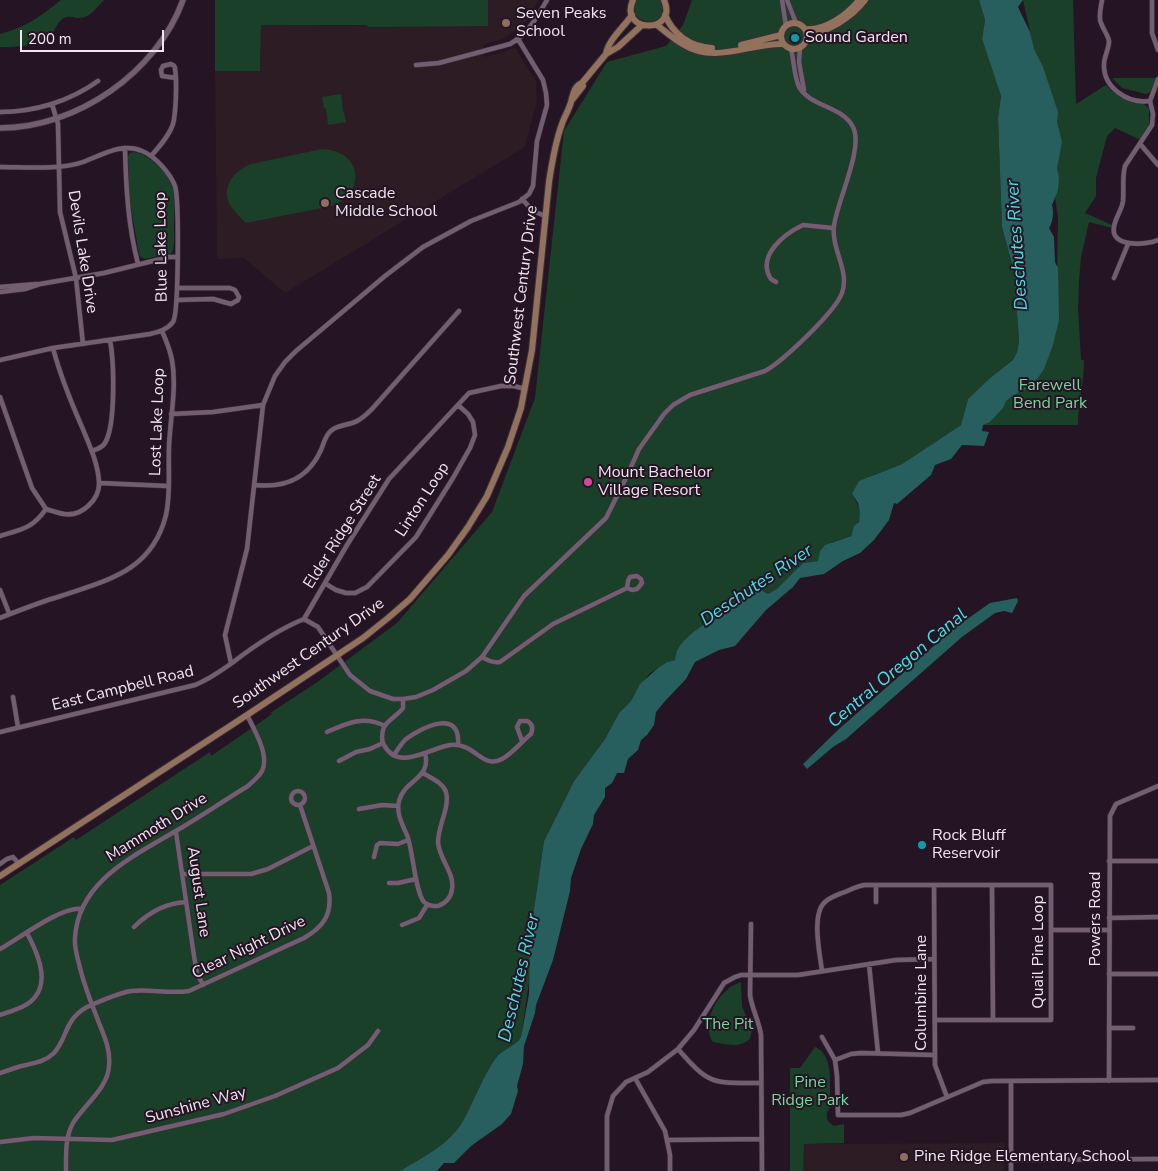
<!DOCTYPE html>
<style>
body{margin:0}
#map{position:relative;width:1158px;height:1171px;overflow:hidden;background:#251423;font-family:"Nunito Sans",sans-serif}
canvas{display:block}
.scale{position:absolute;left:20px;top:30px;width:144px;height:22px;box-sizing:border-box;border:2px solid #f1e5f0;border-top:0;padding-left:6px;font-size:15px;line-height:18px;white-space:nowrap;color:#f1e5f0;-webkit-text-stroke:4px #251423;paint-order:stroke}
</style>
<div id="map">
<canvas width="1158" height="1171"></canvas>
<div class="scale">200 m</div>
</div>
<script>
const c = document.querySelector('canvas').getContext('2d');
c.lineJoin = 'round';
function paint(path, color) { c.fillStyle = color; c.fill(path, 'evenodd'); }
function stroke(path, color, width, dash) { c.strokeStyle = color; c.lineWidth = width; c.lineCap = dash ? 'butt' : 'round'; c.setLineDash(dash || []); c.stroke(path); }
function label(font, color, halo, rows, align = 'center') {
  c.font = font + ' "Nunito Sans",sans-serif'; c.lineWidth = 4; c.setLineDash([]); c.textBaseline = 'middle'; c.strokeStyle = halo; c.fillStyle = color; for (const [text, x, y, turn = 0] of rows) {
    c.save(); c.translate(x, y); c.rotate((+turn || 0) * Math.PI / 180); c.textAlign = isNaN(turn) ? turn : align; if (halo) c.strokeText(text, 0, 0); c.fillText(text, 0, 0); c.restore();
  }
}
paint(new Path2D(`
 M488 0H539L526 21 516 31 502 39 483 45 485 57 515 48 536 81 537 100 525 147 285 293 244 258 217 259 215 71H260L261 25 487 26Z
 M1005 1143 1004 1171H803V1144Z`), '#2d1c24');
paint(new Path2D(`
 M61 0H104C97 7 90 18 79 18 74 18 69 15 64 18 58 21 56 28 52 34 42 47 15 47 0 47V34C26 27 41 16 61 0Z
 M215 0H488V26L370 27 365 25H261L260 71H215Z
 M637 0H660C676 29 622 28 637 0Z
 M692 0H979L985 20 982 39 1001 96 998 118 1002 227 1014 271 1019 341 1017 352 1013 360 990 378 968 399 961 425 902 464 871 476 852 494C856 501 863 513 859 521 856 527 852 529 851 536L832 542 820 551 819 561 803 563 777 590 768 594 764 592 763 589 741 594 737 599 714 619 696 631 675 660 667 662 649 674 634 695 631 701 619 713 605 739 574 781 544 841 530 936V975L521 1037C515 1047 502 1049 495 1059 482 1078 474 1101 463 1121 449 1145 423 1157 400 1171H0V885L74 837 76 840 210 752 211 756 265 719 273 713H270L316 683 397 623 492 512 535 398 564 131 607 62 666 46 683 25Z
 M1023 0H1073L1076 104 1106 85C1118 101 1144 99 1149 109V128L1143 141 1115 128 1107 136 1096 178V196L1085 213 1112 225V228L1089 222 1081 257 1079 280 1078 308 1081 360H1084C1084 382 1078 403 1078 425H978L1057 279 1058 217 1030 31Z
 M1112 78H1156L1150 92 1146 94 1122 88Z
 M341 94 343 111 344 112 346 122 328 125 326 108H324L322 97Z
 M322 149C361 150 368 192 332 206L246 223C241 218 236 213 232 208 219 189 233 171 251 164Z
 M134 152C150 154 170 174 174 191 176 202 174 214 174 226 174 235 175 244 172 253L145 259 140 257 139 254 129 196 128 156 130 153Z
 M741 982 742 1006 752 1030 750 1039C738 1049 728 1044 713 1042 702 1026 713 1002 727 990 731 986 736 984 741 982Z
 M815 1047C832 1054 830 1078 830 1094 831 1097 832 1103 831 1106 829 1110 826 1111 827 1117 827 1121 830 1123 834 1126L844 1124V1143L804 1144 803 1171H790V1068H800Z`), '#1b402a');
paint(new Path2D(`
 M979 0H1023L1018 7 1030 32 1034 49 1043 67 1058 112 1057 122 1062 142 1057 168 1059 178 1058 190 1052 205C1054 212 1053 222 1049 228L1054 237 1055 262 1058 268 1059 320 1053 345 1044 369 1033 385 1012 396 1006 401 1003 408 990 422 983 425 982 431 989 432 984 446 962 445 951 459 935 465 931 475 897 504 894 503 889 520 874 540 860 553 843 561 824 574 800 578 793 587 766 610 735 646 719 650 695 662 686 679 666 700 656 712 654 725 647 735 641 740 638 750 628 759 624 773H617L612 783 605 788V797L594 815 593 824 581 849 571 878 570 891 553 960 536 1005 535 1013 524 1046 523 1064 517 1086 518 1091 511 1114 502 1124 471 1146 454 1163H444L437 1171H400C423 1157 449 1145 463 1121 474 1101 482 1078 495 1059 502 1049 515 1047 521 1037L529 994 530 936 544 841 574 781 605 739 619 713 631 701 640 684 658 668 667 662 675 660C676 656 676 652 678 649 691 627 721 619 737 599 744 591 747 584 758 584L764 592 768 594 777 589 803 563 818 561 820 551 825 545 851 536 854 526 859 522 860 514 858 503 852 494 859 481 902 464 961 425 968 399 990 378 1013 360 1017 352 1019 341 1014 271 1002 227 998 118 1001 96 982 39 985 20Z
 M1017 598 1018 601 1012 613 1004 611 995 613 962 637 846 739 833 747 807 769 803 764 839 729 953 629 990 603Z`), '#275e5e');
const minor = new Path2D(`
 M782 0 786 26
 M787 0 796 23
 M1102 0C1101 7 1098 17 1101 23 1103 29 1108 35 1109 41 1109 49 1104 57 1104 64 1103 88 1128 104 1150 101
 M1152 0V33L1158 50
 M800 48 799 62 804 90
 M416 65 439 63 510 44C528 34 537 17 547 0
 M1158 79 1150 101 1153 114 1152 125 1125 166C1122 177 1124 189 1123 201 1122 210 1115 218 1114 227 1110 248 1147 245 1158 240
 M52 104 58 124 60 212 76 278 83 344
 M0 112C35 112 70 101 98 81
 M1141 145 1158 165
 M125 148C126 188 128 225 138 264
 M151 156C159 147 169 136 173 124 176 113 177 80 175 69 175 65 174 66 171 64L163 66 161 70 162 76 176 78
 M0 167C23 167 62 170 83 162 102 155 122 142 142 151 155 156 170 173 175 186 179 198 179 313 173 322 167 330 158 332 150 334L53 348 0 360
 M522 199 533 211 545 216
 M1114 278 1128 244
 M776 282 771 279C756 256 784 234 803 225L833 228
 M0 287 37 284
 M0 292 25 289 40 284 104 273 169 257H177
 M177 300 213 299 231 304 238 300 239 297 235 290 230 288H177
 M0 397 32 488 46 509C52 511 58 513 64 514 82 517 100 499 99 482 98 463 89 444 82 427 71 402 60 375 53 348
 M171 414 213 412 263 405
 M92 451C97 449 102 448 105 443 116 425 114 361 110 340
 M99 483 168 486
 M255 485C285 488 308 479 321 450 324 443 325 435 332 430 338 425 350 425 357 421 363 418 368 413 372 409L459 311
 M0 536C22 529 32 529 46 509
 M326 584 336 590 346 593H355L367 587 416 537 453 478 470 448 475 435 473 422 468 414 458 405
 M0 590 9 613
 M0 618C20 610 40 602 61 596 108 580 152 571 166 515 171 493 168 469 169 447 170 419 177 388 172 360 170 350 166 340 162 331
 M304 619 347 545 389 479 469 393 501 386H514L525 389
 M482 657C488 661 493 663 500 662L553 624 627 588 632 590 637 589 642 583 641 579 637 576 630 577 628 581 627 588
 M231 663 225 635 247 549 263 405 275 376 285 362 296 351 385 276 423 247 471 221 519 202 529 194 533 186 537 141 547 105 546 93 543 80 518 39
 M13 697 18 727
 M403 699V708C398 715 389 719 384 727 382 732 381 741 384 745 398 772 430 748 450 745 475 742 482 770 502 759 513 753 521 742 531 734 533 729 533 724 527 721H520L517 727 522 741
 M0 732 195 685C210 679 219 672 232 663 254 646 279 629 304 619L318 627 350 675 370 691 393 699H403L416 697 433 690 466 671 482 657 524 596 606 518 627 476 639 449 664 414 673 405 690 395 765 371C783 361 835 312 842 293 850 271 831 249 834 226 837 201 864 148 853 127 842 106 811 107 799 87 794 76 794 61 791 49
 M327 732C347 723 364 715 385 726
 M394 755C398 749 401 744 406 739 422 727 461 708 458 745
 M339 761 356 752 370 749 383 743
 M423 773C431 778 443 783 446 792 450 808 438 825 438 842 439 859 455 873 452 889 451 898 446 903 438 906 433 906 428 906 424 902 415 892 413 850 407 835 402 824 396 813 399 801 404 780 432 779 425 753
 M291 798a7 7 0 1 1 14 0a7 7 0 1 1-14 0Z
 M359 809 382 805 398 806
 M176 832 194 956 197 973 203 985
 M374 857 377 845 380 843 398 844 408 840
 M1109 861H1158
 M0 864 7 859 13 857 19 864
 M182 874H251L268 869 313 846
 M389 883H398L416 879
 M934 885 935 1065 947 1097
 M992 885 993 1020
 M876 902V885
 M1109 918 1158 917
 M751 924 750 995C752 1009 759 1021 761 1035L762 1171
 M402 925 419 918 427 905
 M134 927C148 913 166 903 186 902
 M1051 930H1109
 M0 949C20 938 61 906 82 909
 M869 964 878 1053
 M822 971C820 955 811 914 825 902 829 898 837 895 842 893 850 890 857 886 865 885H1051V1020H935
 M1109 974H1158
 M0 1015C11 1011 28 1007 35 997 50 979 36 950 27 933
 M1109 1028H1133
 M822 1037 835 1060 837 1076 838 1115H901L910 1113 983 1082 992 1081 1158 1080
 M678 1049C710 1086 713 1083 761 1083
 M835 1060 851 1054 861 1053 934 1055
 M0 1073C6 1071 12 1069 18 1067 31 1063 44 1063 54 1053 68 1037 64 1020 87 1007 98 1002 120 993 131 991 151 989 169 994 189 991L304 938C323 927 332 915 329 893L300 805
 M635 1078 665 1131 670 1155V1171
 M1011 1081V1171
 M1109 1081 1110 816 1116 804 1158 786
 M668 1140 762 1139
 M0 1142 34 1138 112 1140 224 1114 275 1096 338 1068 368 1045 378 1031
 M1011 1160 1158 1159
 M66 1171C66 1155 65 1137 73 1123 84 1105 108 1088 109 1066 111 1047 102 1032 96 1015 90 1000 84 984 80 968 78 959 74 948 75 938 78 882 132 857 174 832 199 818 223 801 248 786 253 781 259 777 262 771 270 756 254 729 247 715
 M607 1171V1116L613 1096 626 1082 648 1072 678 1049 694 1030 724 983 735 977 741 975H798L896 960 934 959`);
const tertiary = new Path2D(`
 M0 128C77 128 157 72 183 0`);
const secondary = new Path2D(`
 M633 0C618 34 679 34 664 0
 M665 15C673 34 690 47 712 48
 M781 36a13 13 0 1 1 26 0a13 13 0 1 1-26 0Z
 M657 25C666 32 675 40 684 45 715 64 751 43 783 44
 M805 29C825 31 847 15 859 0
 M807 38C829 29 850 20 865 0
 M741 45 781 35
 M606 54C608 40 624 27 632 15
 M572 100 583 86 582 83
 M0 876 247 715 363 638 388 618 410 599 448 555 468 527 487 496 508 447 521 408 532 350 549 182C552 162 555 143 562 124 564 117 569 110 571 102 573 95 574 86 582 83L606 54 618 47 642 25`);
stroke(minor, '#3b2f3a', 5.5);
stroke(tertiary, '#3b2f3a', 7);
stroke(secondary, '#3b2f3a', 8);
stroke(minor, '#735e71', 4.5);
stroke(tertiary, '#735e71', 5.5);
stroke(secondary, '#92715d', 6);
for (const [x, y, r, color] of [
 [506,23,5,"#8d6e63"],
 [795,38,5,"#0f9aa8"],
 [325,203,5,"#8d6e63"],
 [588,482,5,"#d1479c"],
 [922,845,5,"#0f9aa8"],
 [904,1157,5,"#8d6e63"]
]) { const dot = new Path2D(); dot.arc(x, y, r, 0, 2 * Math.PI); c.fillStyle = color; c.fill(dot); stroke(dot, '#251423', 2); }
label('16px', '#f1e5f0', '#251423', [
 ["Seven Peaks",516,14],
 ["School",516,32],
 ["Sound Garden",805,38],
 ["Cascade",335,194],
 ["Middle School",335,212],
 ["Mount Bachelor",598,473],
 ["Village Resort",598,491],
 ["Rock Bluff",932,836],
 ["Reservoir",932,854],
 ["Pine Ridge Elementary School",914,1157]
], 'left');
label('16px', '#f1e5f0', '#251423', [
 ["Blue Lake Loop",162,247,-91],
 ["Devils Lake Drive",82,252,81],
 ["Southwest Century Drive",522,295,-83],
 ["Lost Lake Loop",158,422,-88],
 ["Linton Loop",423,500,-57],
 ["Elder Ridge Street",343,532,-58],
 ["Southwest Century Drive",309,654,-35],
 ["East Campbell Road",123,689,-14],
 ["Mammoth Drive",157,828,-32],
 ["August Lane",198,892,82],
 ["Powers Road",1096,919,-90],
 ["Clear Night Drive",249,948,-26],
 ["Quail Pine Loop",1039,952,-90],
 ["Columbine Lane",922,993,-90],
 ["Sunshine Way",196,1106,-15]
]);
label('16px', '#77d89d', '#251423', [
 ["Farewell",1050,386],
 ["Bend Park",1050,404],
 ["The Pit",728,1025],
 ["Pine",810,1083],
 ["Ridge Park",810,1101]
]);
label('italic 18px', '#45e0e2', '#251423', [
 ["Deschutes River",1018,245,-94],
 ["Deschutes River",757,586,-34],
 ["Central Oregon Canal",898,669,-40],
 ["Deschutes River",520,978,-77]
]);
</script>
